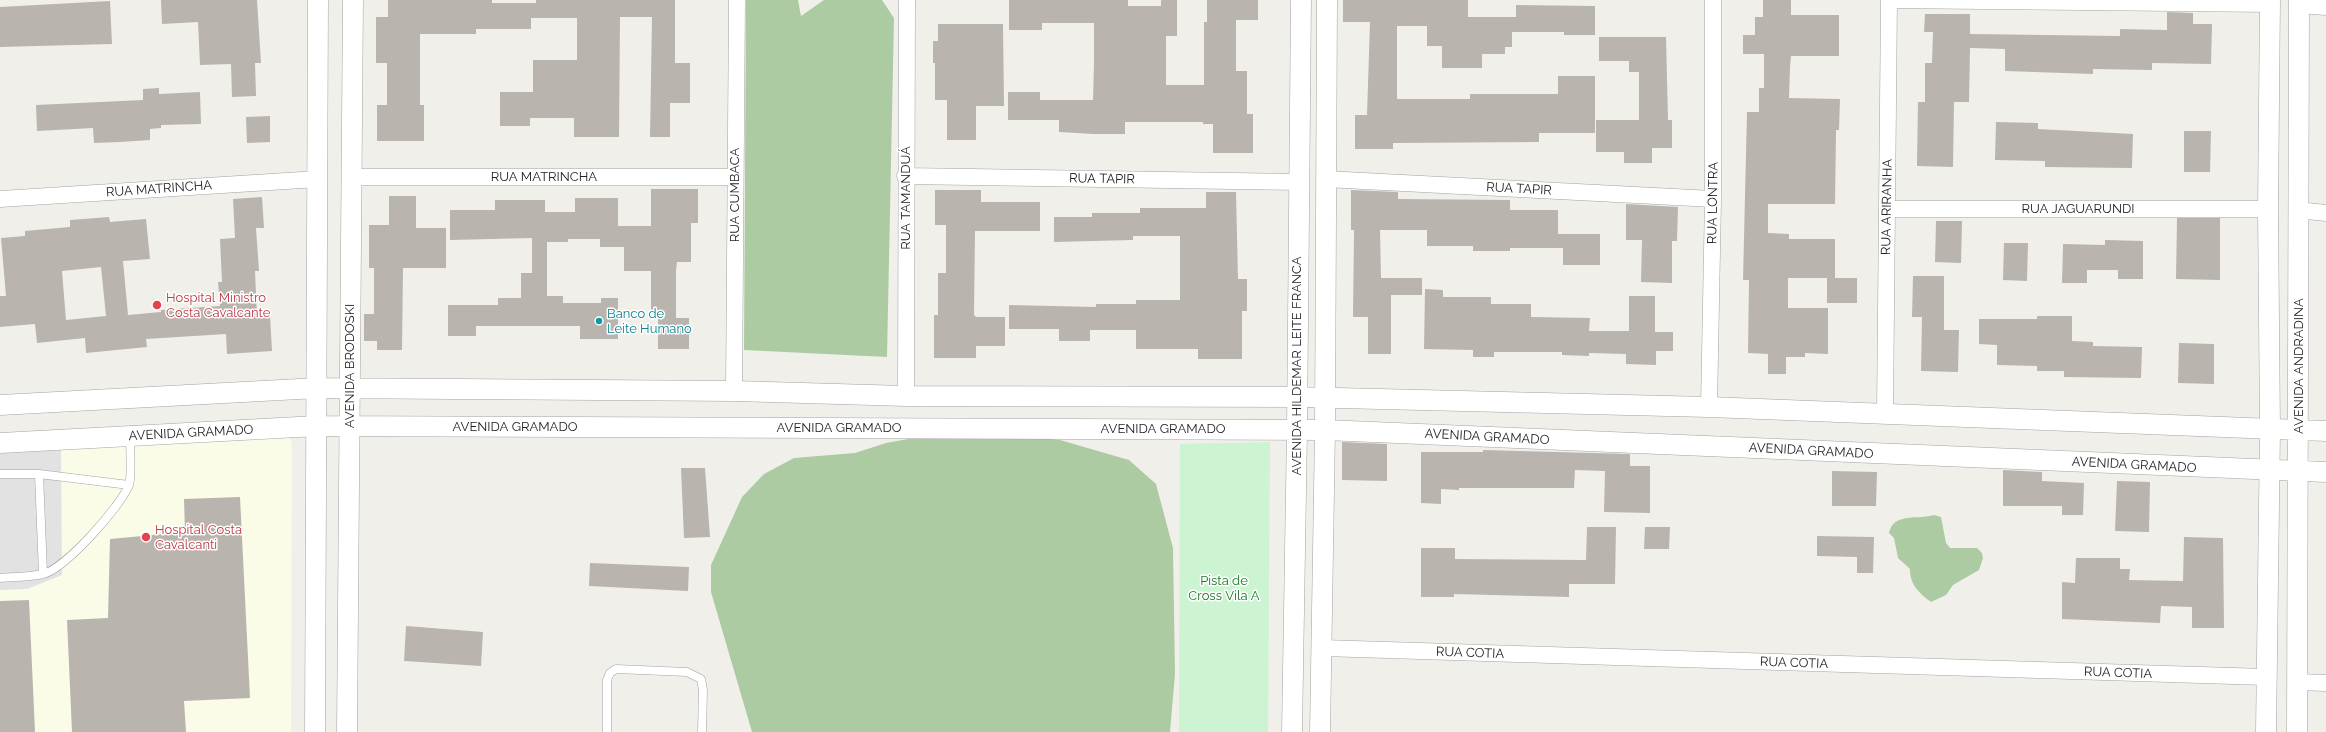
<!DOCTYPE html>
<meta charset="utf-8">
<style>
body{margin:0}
canvas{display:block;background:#f1efea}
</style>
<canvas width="2326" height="732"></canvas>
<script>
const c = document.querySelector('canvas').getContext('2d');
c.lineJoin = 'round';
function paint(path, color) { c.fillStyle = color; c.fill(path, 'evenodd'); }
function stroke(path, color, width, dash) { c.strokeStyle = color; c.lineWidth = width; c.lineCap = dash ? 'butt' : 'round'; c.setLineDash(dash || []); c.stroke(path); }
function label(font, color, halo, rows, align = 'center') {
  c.font = font + ' Raleway,sans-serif'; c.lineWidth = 3; c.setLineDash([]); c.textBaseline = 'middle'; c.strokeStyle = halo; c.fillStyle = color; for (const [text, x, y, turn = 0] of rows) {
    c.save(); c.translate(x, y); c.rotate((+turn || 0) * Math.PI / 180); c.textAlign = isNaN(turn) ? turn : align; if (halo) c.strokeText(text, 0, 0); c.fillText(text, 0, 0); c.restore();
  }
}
paint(new Path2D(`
 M287 436 291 441 292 450 291 732H0V448Z`), '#fbfce7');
paint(new Path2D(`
 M746 0H798L801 16 824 0H882L894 18 887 357 744 350Z
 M919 437H1028L1060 440 1129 460 1156 484 1173 548 1175 674 1170 732H752L711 592V565L742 497 764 474 794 458 855 453 886 443Z
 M1934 515 1941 517 1946 543 1950 548H1977L1982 553 1983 558 1979 570 1953 585 1946 595 1931 602C1919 593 1910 585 1910 569L1898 558 1894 538 1889 533C1893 512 1919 520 1934 515Z`), '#adcba3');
paint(new Path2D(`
 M1270 442 1268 732H1179L1180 444Z`), '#cdf4d2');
paint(new Path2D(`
 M61 445 62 575 27 589 0 590V448Z`), '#e2e2e2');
paint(new Path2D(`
 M161 0H257L261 63H255L256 96 232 97 231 64 200 65 198 22 162 24Z
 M388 0H492V3H536V0H675V63H690V103H670V137H650L652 17H620L619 137H574V118H530V126H500V92H533V60H577V18H531V29H476V34H420V105H424V141H377V105H387V63H376V17H388Z
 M1009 0H1128V6H1161V0H1177V36H1166V85H1204V22H1207V0H1258V20H1236V71H1247V114H1253V153H1213V124H1203V122H1125V134H1093L1059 132V120H1008V92H1040V100H1093L1094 63V23H1042V30H1009Z
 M1343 0H1468V17H1516V5L1595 6V35H1564V32H1512V47H1505V54H1482V68H1442V46H1427V26H1397V99H1470V94H1558V76H1595V133H1539V142L1393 143V149H1355V115H1367L1370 22H1343Z
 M1763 0H1791V15H1839V56H1791L1790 67 1789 98 1840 99 1839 130H1836L1835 204H1768V233L1789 234V239H1835V278H1857V303H1827V278H1788V308H1828V354L1805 353V357H1786V374H1768V354L1748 353 1749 280H1743L1747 112H1759V88H1764V54H1743V35H1755V17H1763Z
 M110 1 112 44 0 47V7Z
 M2167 12 2193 13V24H2212L2211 64 2152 63V70L2093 69V74L2005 71V49L1970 48 1969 102H1954L1953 167 1917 166 1918 102H1925V63H1932L1933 32H1924L1925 14H1970V34L2120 36V29L2167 30Z
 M938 24H1003L1004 106H976V140H947V100H935V63H933V41H938Z
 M1599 37H1666L1668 120H1672V148H1652V163H1624V152H1596V120H1639V72H1629V61H1599Z
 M159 88V94L200 92 201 124 161 125V128L150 129V140L120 142 94 143 93 128 37 131 36 105 143 100V89Z
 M270 116V142L247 143 246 117Z
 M1996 122 2038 123V129L2133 134 2132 168 2045 167V161L1995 160Z
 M2184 131H2211L2210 172H2184Z
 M651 189H698V223H691V262H677L676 271V318H689V349H658V312H651V271H624V247H600V239H568V242H547V296H563V303H601V298H618V339H580V326H476V336H448V305H498V298H521V273H532V238L450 240V210H495V200H545V212H575V198H618V226H651Z
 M935 190H981V202H1040V231H975L974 315 976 317H1005V346H976V358H934V315H938V273H946V225H935Z
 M1351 190 1398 192V199L1510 200V210H1558V234H1600V265H1563V248H1510V251H1473V246H1427V230H1380L1381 278H1422V295H1391V354H1368V317H1353L1354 230H1351Z
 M1206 192H1236L1238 279H1247V311H1242V359H1198V349H1136V330H1090V341H1059V329H1009V305L1096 307V304H1136V300H1180V236H1133V240L1054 242V217H1092V213H1140V208H1206Z
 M389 196H416V228H446V268H403L402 350H377V341H364V314H374V268H369V225H389Z
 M262 197 264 228H256L259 271H255L257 317 270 316 272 351 227 354 226 334 146 339 147 347 86 353 85 338 37 343 35 324 0 327V296H6L1 238 25 236V231L70 227V220L109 217 110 222 146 219 150 259 123 261 128 315 161 312V310L220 306 218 282H222L220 239 235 238 233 199ZM101 267 106 316 66 320 62 271Z
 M1626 204 1678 207 1677 241H1672V283L1641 282 1642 240H1626Z
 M2177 218H2220V280L2176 279Z
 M1936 221H1962L1961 263 1935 262Z
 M2105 240 2143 241V279H2118V270H2087V283H2062L2063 244 2105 245Z
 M2004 243H2028L2027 281 2003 280Z
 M1913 276H1944V330H1959L1958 372 1921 371 1922 317H1912Z
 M1425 289 1443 290V297H1491V304H1531V317L1590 318 1589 331H1629V296H1655V332H1673V351H1656V365L1626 364V354L1589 353V356L1562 355V352H1494V357H1473V350L1424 349Z
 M2037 316H2072V341L2093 342V346L2142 347 2141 378 2064 377V371H2037V366L1997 365V345L1979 344V319H2037Z
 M2179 343 2214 344V384L2178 383Z
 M1342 442 1387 444V481L1342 480Z
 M1483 450 1630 454V466H1650V513L1604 512 1605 471 1575 470 1574 488H1459V490L1441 489V504L1421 503V452H1483Z
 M681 468H705L710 537 684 538Z
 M2003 470 2042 472V481L2084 483 2083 515H2062V506H2003Z
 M1832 471 1877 472 1876 506H1832Z
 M2117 481 2150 482 2149 532 2115 531Z
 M240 497 250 698 184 701 186 732H72L67 620 108 618 110 539 185 532 184 499Z
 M1587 527H1616L1615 584H1569V597L1454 594V597H1421V548H1455V559L1586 560Z
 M1645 527H1670L1669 549H1644Z
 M1817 536 1874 537 1873 573H1857V557L1817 556Z
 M2184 537 2223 538 2224 628H2192V607L2161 606 2160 623 2062 619V582L2075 583 2076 558H2120V569H2130L2129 580 2183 581Z
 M590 563 689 567 688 591 589 586Z
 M29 600 35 732H0V601Z
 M406 626 483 632 481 666 404 661Z`), '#bab4af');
const service = new Path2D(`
 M0 474H39L129 485
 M39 474 43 574
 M0 578C14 577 29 577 43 574 65 569 120 507 129 485 132 476 130 448 130 437
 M607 732V680L610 673 616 669 687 672 701 679 703 690 702 732`);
const minor = new Path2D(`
 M1889 0 2270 4
 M2299 5 2326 7
 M905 176 1299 182
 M352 177H735
 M1325 179 1713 199
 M0 199 318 179
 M1887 209H2268
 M2298 210 2326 213
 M734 391 737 0
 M906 396 907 0
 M1709 407 1713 199V0
 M1885 413 1889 0
 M1322 648 2266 677
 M2296 682 2326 683`);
const tertiary = new Path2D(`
 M0 405 318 388 734 391 906 396 1297 397 1709 407 2326 431
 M0 443 317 426 1325 430 2326 472
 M315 732 318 0
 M347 732 353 0
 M1292 732 1297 430 1301 0
 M1320 732 1325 430 1327 0
 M2266 732 2270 430 2268 209 2270 0
 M2297 732 2299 0`);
stroke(service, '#a3a3a3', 9);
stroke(minor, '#a3a3a3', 17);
stroke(tertiary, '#a3a3a3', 21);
stroke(service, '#fff', 8);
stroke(minor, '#fff', 16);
stroke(tertiary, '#fff', 20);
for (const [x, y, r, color] of [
 [157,305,5,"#e0444e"],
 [599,321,4,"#0f9aa8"],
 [146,537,5,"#e0444e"]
]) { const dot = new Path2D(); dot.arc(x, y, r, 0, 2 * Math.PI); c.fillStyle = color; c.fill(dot); stroke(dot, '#fff', 1.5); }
label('13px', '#222', '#fff', [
 ["RUA MATRINCHA",544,177],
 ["RUA TAPIR",1102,179,1],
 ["RUA MATRINCHA",159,189,-4],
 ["RUA TAPIR",1519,189,3],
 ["RUA CUMBACA",735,195,-90],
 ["RUA TAMANDUÁ",906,198,-90],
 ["RUA LONTRA",1713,203,-89],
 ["RUA ARIRANHA",1887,207,-89],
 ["RUA JAGUARUNDI",2078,209],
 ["AVENIDA BRODOSKI",350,366,-90],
 ["AVENIDA HILDEMAR LEITE FRANCA",1297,366,-90],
 ["AVENIDA ANDRADINA",2299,366,-90],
 ["AVENIDA GRAMADO",515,427],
 ["AVENIDA GRAMADO",839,428],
 ["AVENIDA GRAMADO",1163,429],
 ["AVENIDA GRAMADO",191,433,-3],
 ["AVENIDA GRAMADO",1487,437,3],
 ["AVENIDA GRAMADO",1811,451,3],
 ["AVENIDA GRAMADO",2134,465,3],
 ["RUA COTIA",1470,653,2],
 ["RUA COTIA",1794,663,2],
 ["RUA COTIA",2118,673,2]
]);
label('13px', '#be3a42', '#fff', [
 ["Hospital Ministro",166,298],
 ["Costa Cavalcante",166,313],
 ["Hospital Costa",155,530],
 ["Cavalcanti",155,545]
], 'left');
label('13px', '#0d838f', '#fff', [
 ["Banco de",607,314],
 ["Leite Humano",607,329]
], 'left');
label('13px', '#197725', '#fff', [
 ["Pista de",1224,581],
 ["Cross Vila A",1224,596]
]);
</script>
